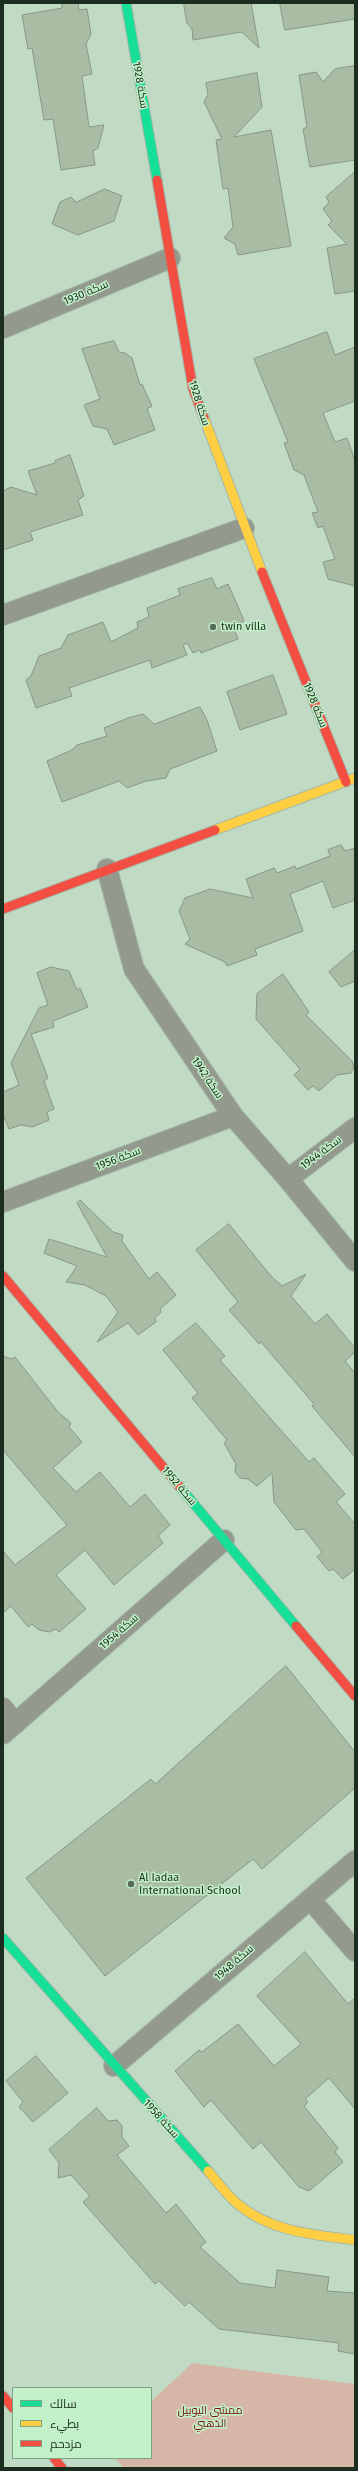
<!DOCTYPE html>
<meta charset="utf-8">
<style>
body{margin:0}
#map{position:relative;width:358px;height:2471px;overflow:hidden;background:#c0dac4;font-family:"Fira Sans",Cairo,sans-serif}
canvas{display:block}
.frame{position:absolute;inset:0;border:4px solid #1b2d1f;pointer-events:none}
.legend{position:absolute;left:12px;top:2387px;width:140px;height:72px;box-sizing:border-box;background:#c2f1c9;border:1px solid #7fa385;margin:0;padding:5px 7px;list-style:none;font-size:12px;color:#1b2d1f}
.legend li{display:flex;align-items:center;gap:8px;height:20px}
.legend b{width:20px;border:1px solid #7fa385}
</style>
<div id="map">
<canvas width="358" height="2471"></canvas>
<div class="frame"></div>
<ul class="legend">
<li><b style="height:5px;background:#16e098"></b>سالك</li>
<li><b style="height:5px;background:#ffcf43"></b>بطيء</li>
<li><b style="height:5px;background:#f24e42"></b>مزدحم</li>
</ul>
</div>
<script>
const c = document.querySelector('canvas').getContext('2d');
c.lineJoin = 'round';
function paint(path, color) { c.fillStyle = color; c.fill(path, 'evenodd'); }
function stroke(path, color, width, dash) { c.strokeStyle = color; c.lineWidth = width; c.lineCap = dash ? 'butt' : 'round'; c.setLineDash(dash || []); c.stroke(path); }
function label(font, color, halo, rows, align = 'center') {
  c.font = font + ' "Fira Sans",Cairo,sans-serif'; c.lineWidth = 3; c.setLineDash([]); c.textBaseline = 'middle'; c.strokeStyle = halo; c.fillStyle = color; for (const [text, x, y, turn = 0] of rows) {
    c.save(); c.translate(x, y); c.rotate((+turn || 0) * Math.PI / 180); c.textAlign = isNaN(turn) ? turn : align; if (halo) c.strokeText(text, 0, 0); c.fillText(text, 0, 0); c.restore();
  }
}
paint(new Path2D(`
 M192 2363 355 2384V2468H124L115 2458H151V2402Z`), '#d6b6a6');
const building = new Path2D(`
 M71 3H78L79 10 87 9 91 34 86 44 92 74 82 76 89 127 104 125 98 148 93 151 95 165 61 170 53 119 44 120 32 48 28 49 22 15 62 8V4Z
 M184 3H251L259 48 242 32 193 40 192 29 187 23Z
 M280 3H355V19L285 30Z
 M355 66V160L310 167 303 129 307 127 299 75 316 72 323 82 335 69Z
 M257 73 262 107 234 137 271 130 291 246 238 255 235 244 224 238 233 227 228 188 223 189 216 140 222 139 204 102 208 95 206 83Z
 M355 172V291L335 294 327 248 347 244 328 225 332 221 323 209 329 202 326 197Z
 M105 189 122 196 114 221 78 235 52 224 60 202 71 197 76 202Z
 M327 332 335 355 355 347V401L323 413 335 442 347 438 355 461V586L328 579 323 562 335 559 323 526 318 528 312 513 318 512 304 475 294 470 284 443 288 442 254 359Z
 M114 341 119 352 125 353 132 358 140 385 142 384 152 406 147 409 155 430 114 445 107 429 93 426 84 405 100 399 82 349Z
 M70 455 84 496 78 500 83 515 30 532 33 540 3 550V491L11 487 37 495 28 471 55 463V461Z
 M212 578 217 589 228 584 236 602 244 621 233 625 238 639 201 653 200 650 193 653 187 643 183 645 187 655 152 668 150 660 69 688 72 696 36 708 26 680 31 676 39 656 61 648 68 635 103 622 111 642 138 628 137 622 149 617 147 608 180 595 178 589Z
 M273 675 287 714 240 730 227 692Z
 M200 707 207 720 217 751 170 769 166 778 146 781 127 788 119 781 62 802 47 761 72 750 77 745 107 736 104 728 128 718 143 714 154 724Z
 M341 845 345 851 355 848V900L333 908 323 881 290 894 303 931 255 949 257 955 227 966 225 962 185 944 190 939 179 911 185 898 210 889 253 898 246 879 274 868 277 873 295 866 296 869 330 856 328 850Z
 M355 950V981L341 987 329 972Z
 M51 967 69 971 77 990 80 988 88 1007 53 1021 54 1027 31 1034 48 1078 44 1081 54 1109 47 1112 49 1120 32 1127 21 1125 9 1129 3 1114V1092L19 1085 11 1063 39 1008 48 1005 37 973Z
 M283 974 309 1012 306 1015 352 1061 354 1067 351 1073 337 1075 319 1091 313 1086 308 1090 294 1075 300 1069 256 1019 257 994Z
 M80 1200 113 1232 123 1235 122 1241 149 1279 157 1272 176 1295 160 1309 161 1312 155 1318 156 1322 138 1335 128 1323 97 1342 118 1312 106 1296 85 1285 66 1282 77 1266 44 1253 49 1239 107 1257 77 1203Z
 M229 1224 270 1275 282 1286 306 1274 291 1296 315 1324 327 1314 355 1348V1352L345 1361 355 1373V1457L312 1406 314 1404 261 1342 259 1344 229 1310 238 1302 196 1250Z
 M196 1323 225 1356 220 1360 263 1410 309 1462 314 1458 345 1494 336 1502 355 1524V1569L343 1579 333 1569 329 1571 317 1557 322 1552 304 1529 296 1530 274 1502 272 1473 257 1486 248 1479 240 1478 235 1472 236 1464 224 1443 227 1440 192 1398 198 1393 163 1350Z
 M3 1356 11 1359 15 1357 58 1412 71 1423 69 1427 82 1442 53 1468 76 1492 100 1472 130 1507 145 1494 170 1525 158 1536 163 1543 114 1585 85 1550 56 1575 86 1609 59 1632 56 1629 49 1632 39 1630 32 1624 28 1627 11 1606 3 1613V1551L15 1565 67 1525 3 1450Z
 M286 1666 355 1752V1788L262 1869 253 1859 105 1976 26 1878 151 1779 155 1784Z
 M305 1952 348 2004 355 1998V2109L329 2078 305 2099 308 2102 304 2106 338 2148 335 2152 343 2162 309 2191 299 2187 261 2142 253 2149 211 2100 204 2107 175 2071 199 2050 202 2052 238 2024 274 2066 301 2044 257 1996Z
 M36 2056 68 2093 33 2122 19 2107 23 2102 6 2081Z
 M97 2108 108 2121 117 2120 122 2126V2137L129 2146 117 2155 166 2213 176 2204 206 2242 200 2247 240 2283 275 2288 277 2270 329 2277 327 2291 355 2293V2354L338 2351 339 2343 219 2329 189 2302 185 2306 159 2281 155 2284 83 2202 90 2196 71 2175 58 2178 59 2163 49 2150Z`);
paint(building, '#a9bca4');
stroke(building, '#889785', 1);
const street = new Path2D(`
 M3 328 170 258
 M3 615 244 528
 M107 869 134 969 233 1116 288 1179 355 1261
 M288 1179 355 1128
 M3 1202 233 1116
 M3 1708 15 1724
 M3 1734 224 1540
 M310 1899 355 1951
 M114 2066 355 1861`);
const fast = new Path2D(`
 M126 3 157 180
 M179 1486 296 1626
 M3 1938 208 2171`);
const slow = new Path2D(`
 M204 418 262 572
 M215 830 355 778
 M208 2171C218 2182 227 2196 239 2205 271 2232 316 2235 355 2240`);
const jam = new Path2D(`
 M157 180 193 389 204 418
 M262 572 346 782
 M3 909 215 830
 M3 1276 179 1486
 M296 1626 355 1696
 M3 2396 13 2408
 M54 2458 62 2468`);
stroke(street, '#a5b8a8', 22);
stroke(fast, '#a5b8a8', 11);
stroke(slow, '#a5b8a8', 11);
stroke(jam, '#a5b8a8', 11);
stroke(street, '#93998d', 20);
stroke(fast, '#16e098', 9);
stroke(slow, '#ffcf43', 9);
stroke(jam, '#f24e42', 9);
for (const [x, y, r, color] of [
 [213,627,4,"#556a59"],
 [131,1884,4,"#556a59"]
]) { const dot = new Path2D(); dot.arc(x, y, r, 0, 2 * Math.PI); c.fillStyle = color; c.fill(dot); stroke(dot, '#c2f1c9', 1.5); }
label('11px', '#1b2d1f', '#c2f1c9', [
 ["سكة 1928",140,85,80],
 ["سكة 1930",86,293,-23],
 ["سكة 1928",199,403,72],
 ["سكة 1928",315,705,68],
 ["سكة 1942",207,1078,56],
 ["سكة 1944",321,1153,-37],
 ["سكة 1956",118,1159,-21],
 ["سكة 1952",179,1486,50],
 ["سكة 1954",119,1632,-41],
 ["سكة 1948",234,1963,-41],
 ["سكة 1958",161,2119,48]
]);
label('11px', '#1b2d1f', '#c2f1c9', [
 ["twin villa",221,627],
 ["Al Iadaa",139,1878],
 ["International School",139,1891]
], 'left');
label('11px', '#770c07', '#c2f1c9', [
 ["ممشى اليوبيل",210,2411],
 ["الذهبي",210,2424]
]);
</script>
